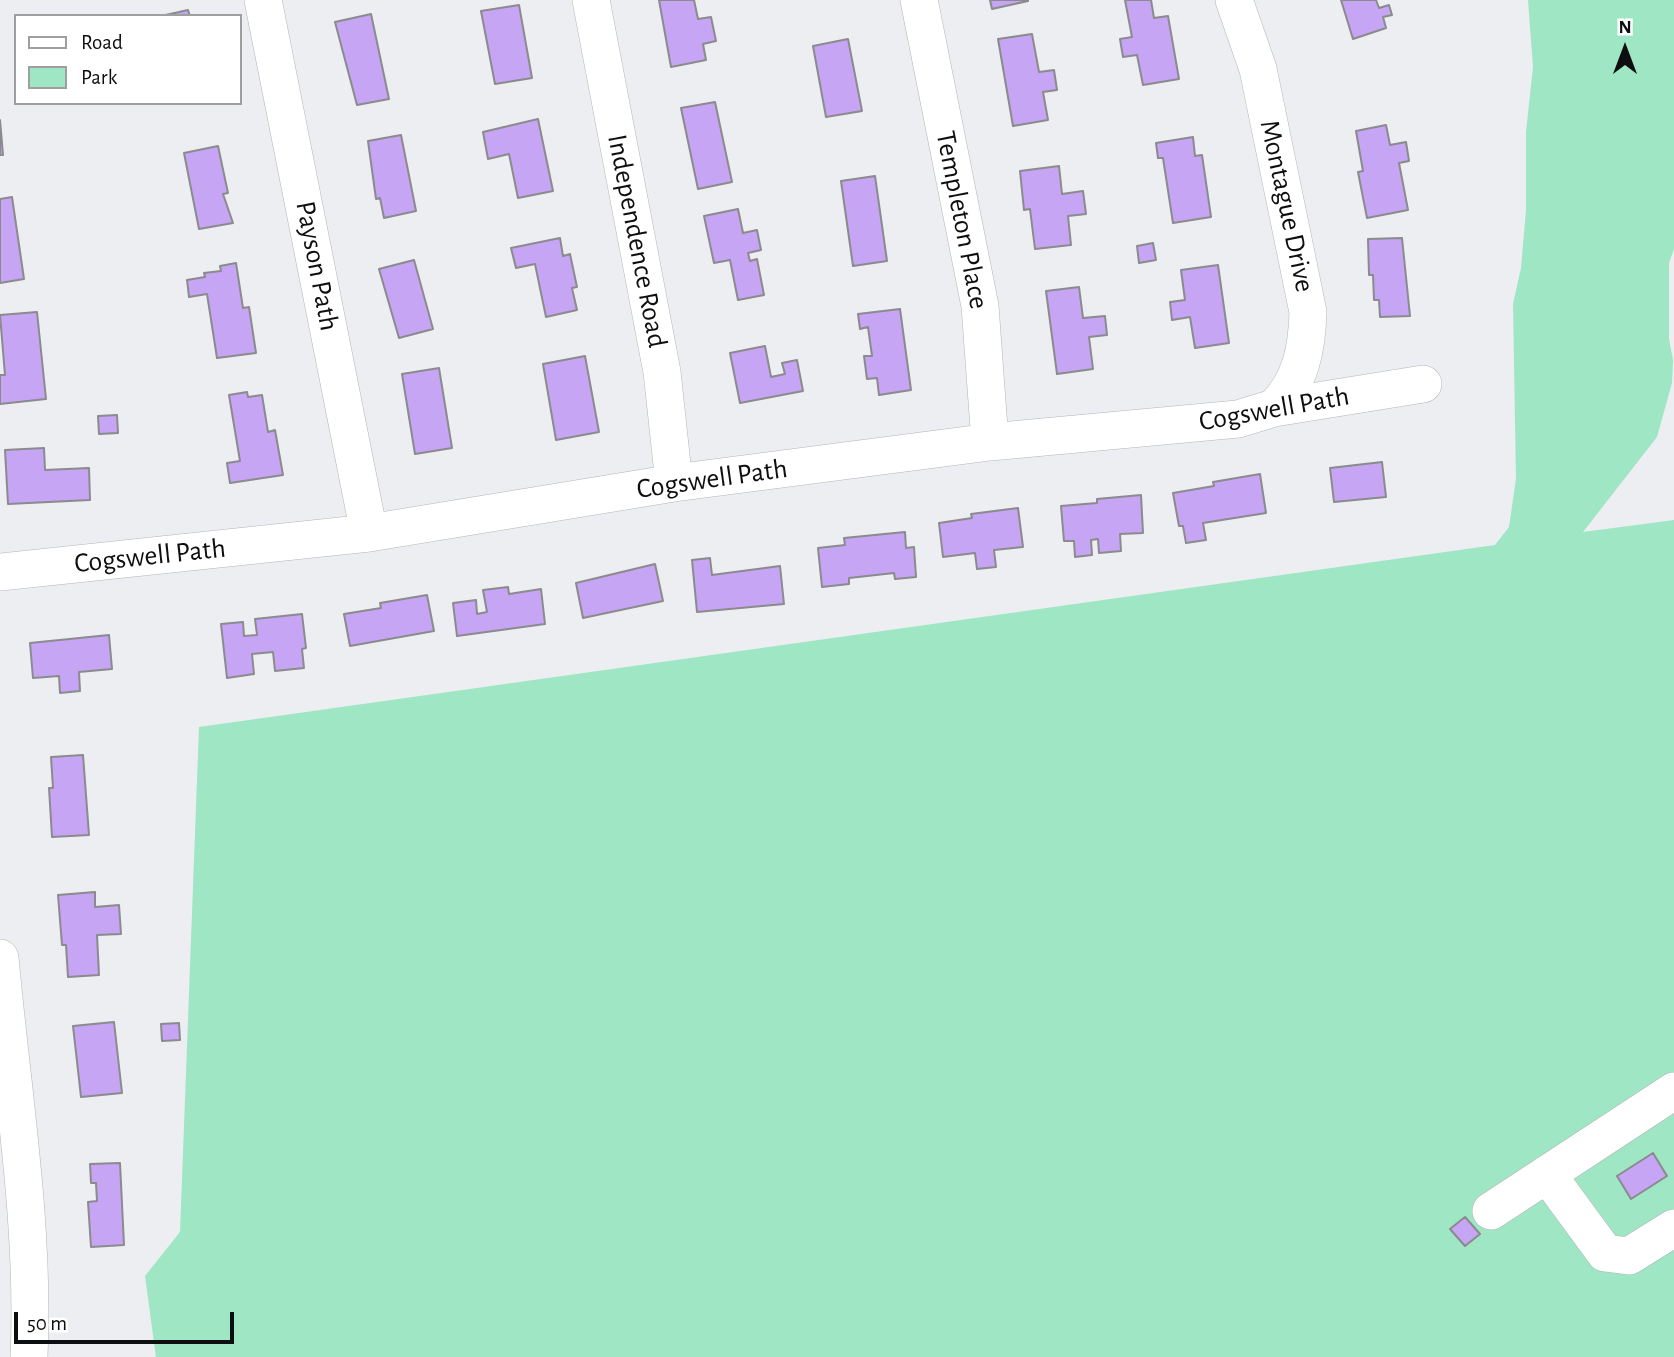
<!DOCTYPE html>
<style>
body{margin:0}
#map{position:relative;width:1674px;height:1357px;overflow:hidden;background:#eceef1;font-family:"Alegreya Sans",sans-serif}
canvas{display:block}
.legend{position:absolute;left:14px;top:14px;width:228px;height:91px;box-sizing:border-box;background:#fff;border:2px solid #9e9f9f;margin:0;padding:9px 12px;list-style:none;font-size:21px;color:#0d0e0f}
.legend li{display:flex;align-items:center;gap:14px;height:35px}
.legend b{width:35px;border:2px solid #9e9f9f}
.north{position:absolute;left:1590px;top:14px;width:70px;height:70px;-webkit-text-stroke:5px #fff;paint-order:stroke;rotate:0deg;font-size:19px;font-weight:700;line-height:28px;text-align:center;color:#0d0e0f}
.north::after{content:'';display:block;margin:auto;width:24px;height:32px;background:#0d0e0f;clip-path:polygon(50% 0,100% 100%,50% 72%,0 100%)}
.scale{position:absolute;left:14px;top:1312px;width:220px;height:32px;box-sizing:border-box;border:4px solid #0d0e0f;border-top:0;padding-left:9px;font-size:21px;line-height:24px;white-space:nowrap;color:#0d0e0f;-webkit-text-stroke:5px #fff;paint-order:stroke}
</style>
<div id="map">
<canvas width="1674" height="1357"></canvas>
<ul class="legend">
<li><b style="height:9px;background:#fff"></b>Road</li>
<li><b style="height:19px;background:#9ee6c4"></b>Park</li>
</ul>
<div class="north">N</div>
<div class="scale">50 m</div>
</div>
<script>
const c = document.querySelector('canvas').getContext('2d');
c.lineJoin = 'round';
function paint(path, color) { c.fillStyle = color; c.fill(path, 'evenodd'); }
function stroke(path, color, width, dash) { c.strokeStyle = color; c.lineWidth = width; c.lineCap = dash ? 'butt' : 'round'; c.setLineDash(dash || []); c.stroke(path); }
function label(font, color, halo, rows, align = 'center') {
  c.font = font + ' "Alegreya Sans",sans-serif'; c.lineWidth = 5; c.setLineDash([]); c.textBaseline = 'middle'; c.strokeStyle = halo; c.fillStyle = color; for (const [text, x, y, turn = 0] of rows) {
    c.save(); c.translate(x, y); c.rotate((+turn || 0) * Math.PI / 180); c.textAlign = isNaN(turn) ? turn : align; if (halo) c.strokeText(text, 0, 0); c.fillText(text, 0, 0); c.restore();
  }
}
paint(new Path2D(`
 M1528 0H1674V249L1669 263V339L1673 360 1672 383 1657 437 1583 532 1674 520V1357H156L145 1276 180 1232 199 727 1495 545 1509 527 1516 479 1513 304 1521 268 1526 210V132L1533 67Z`), '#9ee6c4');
const building = new Path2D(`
 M659 0H694L698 19 711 17 716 41 703 44 706 60 671 67Z
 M990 0H1028V1L992 9Z
 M1125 0H1151L1154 18 1168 16 1179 79 1143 85 1137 55 1123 57 1120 39 1132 37Z
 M1341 0H1376L1379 8 1389 5 1392 15 1383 17 1386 28 1353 39Z
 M519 5 532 78 495 84 481 11Z
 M188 10 190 16H161Z
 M371 14 389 99 357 105 335 22Z
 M1032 34 1039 72 1054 70 1057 90 1043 92 1048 120 1013 126 998 39Z
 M848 39 862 111 826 117 813 46Z
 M715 102 732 182 698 189 681 108Z
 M538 119 553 191 518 198 509 154 488 159 483 132Z
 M0 120 3 155H0Z
 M1386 125 1390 145 1406 142 1409 161 1399 163 1408 210 1367 218 1358 172 1363 171 1356 131Z
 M401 135 416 211 384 218 380 198 376 199 368 141Z
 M1193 137 1195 156 1202 155 1211 217 1173 223 1163 158H1158L1156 143Z
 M218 146 228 193 223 194 233 223 199 229 184 153Z
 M1059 166 1062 194 1083 191 1086 214 1068 216 1071 245 1035 249 1030 209 1024 210 1020 171Z
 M875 176 887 261 853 266 841 181Z
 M12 197 24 279 0 283V199Z
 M738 209 743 233 757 230 761 250 748 253 750 261 757 259 764 295 738 300 730 260 714 263 704 216Z
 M560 238 563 256 570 254 577 287 572 288 577 310 546 317 535 264 516 268 511 248Z
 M1402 238 1410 316 1380 317 1379 300H1374L1373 275H1369L1368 239Z
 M1153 243 1156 260 1139 263 1137 246Z
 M414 260 433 329 399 338 379 269Z
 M236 263 243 308 249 307 256 353 217 358 207 294 189 297 187 280 205 277 204 273 221 271 220 266Z
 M1218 265 1229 343 1195 348 1190 317 1172 320 1170 302 1185 300 1181 270Z
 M1079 287 1083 318 1105 316 1107 335 1089 337 1093 369 1057 374 1046 291Z
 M900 309 911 390 879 395 877 378 867 379 864 356H872L868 327 860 329 858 314Z
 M37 312 46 399 0 404V375H5L0 315Z
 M765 346 771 377 785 374 782 363 797 360 803 391 740 403 730 353Z
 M585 356 599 432 556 440 543 364Z
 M439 368 452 448 415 454 402 374Z
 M247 392 248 397 262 395 268 432 275 430 283 475 230 483 227 463 240 461 229 395Z
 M117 415 118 433 99 434 98 416Z
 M44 448 45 470 89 468 90 500 8 504 5 450Z
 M1382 462 1386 497 1334 502 1330 468Z
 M1260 474 1266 513 1203 523 1206 540 1186 543 1183 526H1179L1173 493 1214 486 1213 482Z
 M1141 495 1143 533 1120 534 1121 551 1099 553 1098 539 1091 540 1092 555 1075 557 1074 541H1064L1061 506 1097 503V499Z
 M1018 508 1023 547 994 550 996 567 977 569 975 553 943 557 939 523 972 518 971 514Z
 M905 532 906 548 914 547 916 577 895 579 894 573 849 578V584L822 587 818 548 845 545 844 538Z
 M710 558 712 575 780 566 784 604 697 612 692 560Z
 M655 564 663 601 583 618 576 583Z
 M508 587 509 594 541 589 545 624 457 636 453 603 476 600 477 614 487 612 483 590Z
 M427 595 434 631 350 646 344 614 381 608 380 603Z
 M302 614 306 648 302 649 304 668 275 671 273 652 252 654 254 674 227 678 221 624 243 622 244 636 257 635 255 619Z
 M109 635 112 669 79 672 80 691 60 693 59 676 33 678 30 643Z
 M83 755 89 835 52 837 49 788H53L51 757Z
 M95 892V907L119 905 121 934 97 935 99 975 68 977 66 945H62L58 895Z
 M114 1022 122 1093 81 1097 73 1026Z
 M179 1023 180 1040 162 1041 161 1024Z
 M1653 1153 1667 1176 1631 1199 1617 1176Z
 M120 1163 124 1245 91 1247 88 1202 97 1201 96 1183H91L90 1164Z
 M1465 1217 1480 1234 1465 1246 1450 1229Z`);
paint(building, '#c7a5f5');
stroke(building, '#8b8a8d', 2);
const minor = new Path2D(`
 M263 0 369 533
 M591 0 662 372 674 483
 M919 0 980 306 990 442
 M1234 0 1258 69 1308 312C1307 348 1301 382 1274 408
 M0 572 369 533 674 483 990 442 1238 419 1274 408 1423 384
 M0 958C12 1090 35 1224 29 1357
 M1547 1174 1605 1253 1629 1256 1674 1228
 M1491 1211 1674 1091`);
stroke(minor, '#b3b5b7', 38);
stroke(minor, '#fff', 37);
label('28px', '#0d0e0f', '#fff', [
 ["Montague Drive",1287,206,78],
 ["Templeton Place",962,220,79],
 ["Independence Road",637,241,79],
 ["Payson Path",317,266,79],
 ["Cogswell Path",1274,409,-10],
 ["Cogswell Path",712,479,-8],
 ["Cogswell Path",150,556,-6]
]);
</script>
